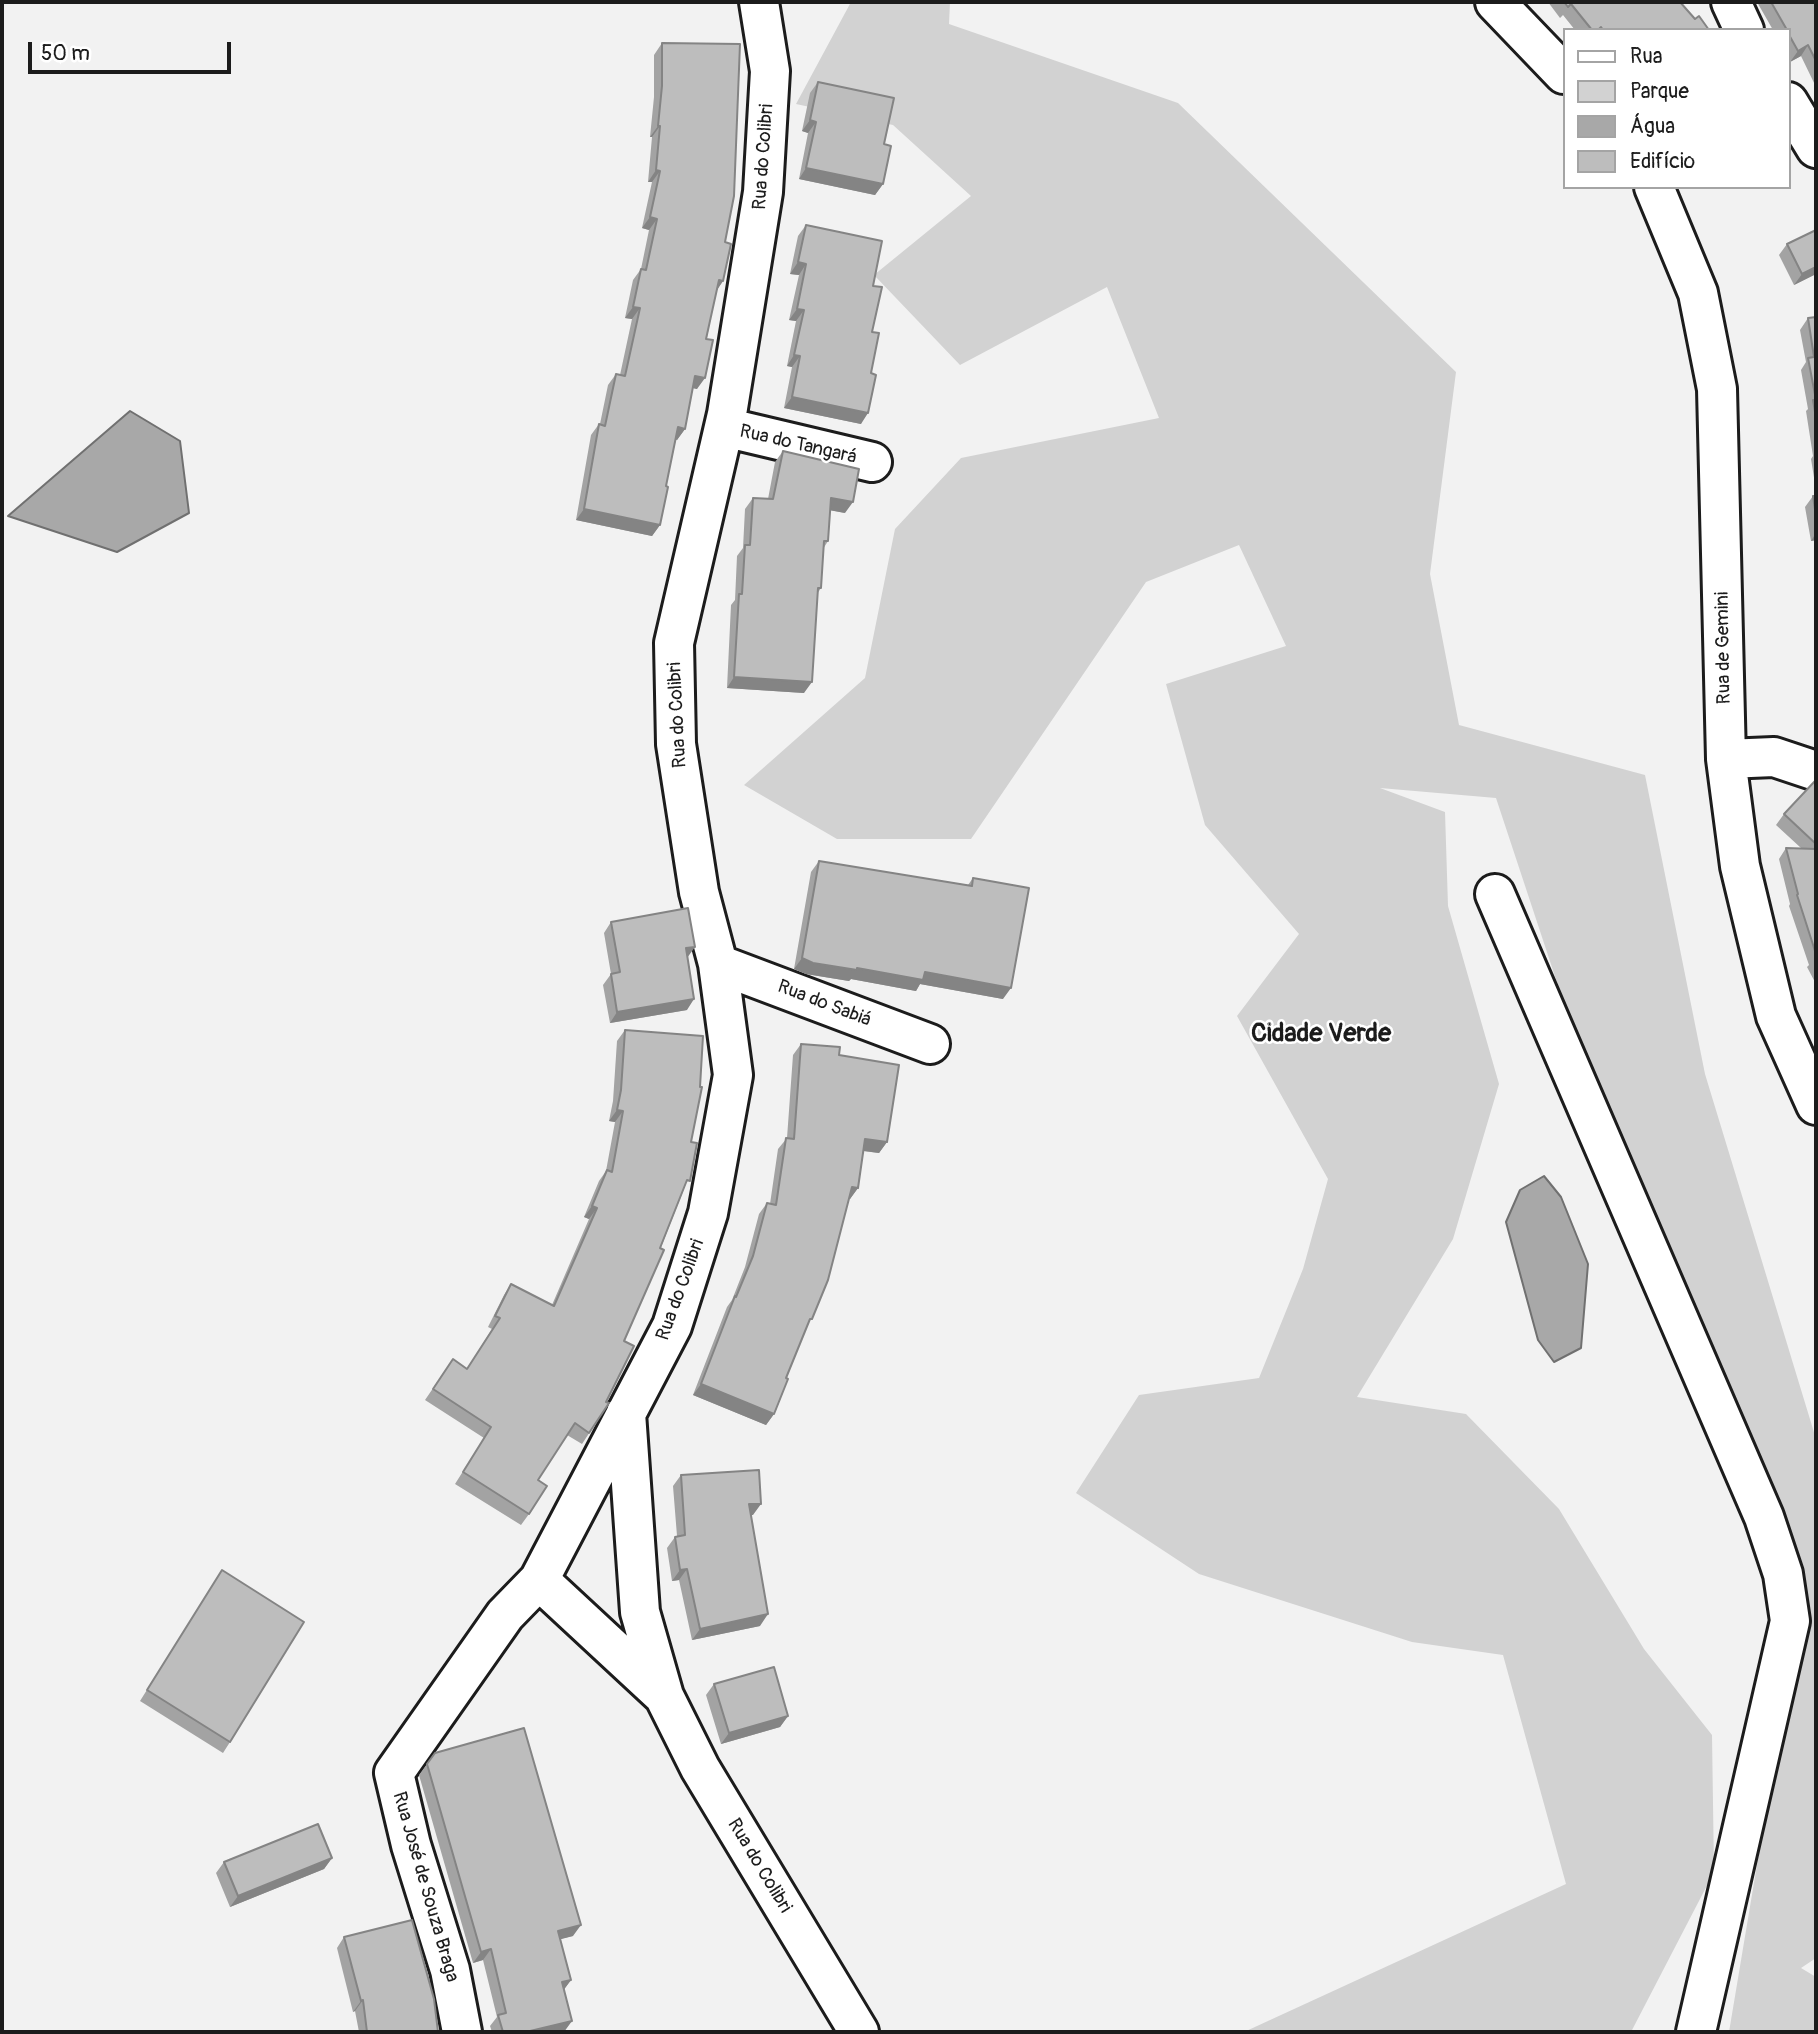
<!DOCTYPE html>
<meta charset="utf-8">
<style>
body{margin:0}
#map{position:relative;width:1818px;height:2034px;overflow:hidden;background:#f2f2f2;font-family:Pangolin,sans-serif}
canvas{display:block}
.frame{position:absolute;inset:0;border:4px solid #1c1c1c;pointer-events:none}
.legend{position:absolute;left:1563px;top:28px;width:228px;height:161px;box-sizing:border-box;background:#fff;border:2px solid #a4a4a4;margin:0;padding:9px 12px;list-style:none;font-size:21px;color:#1c1c1c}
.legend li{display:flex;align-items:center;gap:14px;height:35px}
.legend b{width:35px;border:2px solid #a4a4a4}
.scale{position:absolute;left:28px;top:42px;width:203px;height:32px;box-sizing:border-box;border:4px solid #1c1c1c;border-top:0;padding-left:9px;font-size:21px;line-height:24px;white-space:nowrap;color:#1c1c1c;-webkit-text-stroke:5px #fff;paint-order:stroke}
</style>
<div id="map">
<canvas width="1818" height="2034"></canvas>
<div class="frame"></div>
<ul class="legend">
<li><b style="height:9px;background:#fff"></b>Rua</li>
<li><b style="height:19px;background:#d2d2d2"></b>Parque</li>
<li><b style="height:19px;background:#a8a8a8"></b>Água</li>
<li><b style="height:19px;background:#bdbdbd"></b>Edifício</li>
</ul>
<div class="scale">50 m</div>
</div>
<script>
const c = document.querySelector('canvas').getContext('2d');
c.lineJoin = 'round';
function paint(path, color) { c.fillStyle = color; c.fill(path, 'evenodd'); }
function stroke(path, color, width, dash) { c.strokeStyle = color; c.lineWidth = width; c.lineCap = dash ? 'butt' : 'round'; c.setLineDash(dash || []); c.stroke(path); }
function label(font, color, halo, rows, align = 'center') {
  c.font = font + ' Pangolin,sans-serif'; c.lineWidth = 5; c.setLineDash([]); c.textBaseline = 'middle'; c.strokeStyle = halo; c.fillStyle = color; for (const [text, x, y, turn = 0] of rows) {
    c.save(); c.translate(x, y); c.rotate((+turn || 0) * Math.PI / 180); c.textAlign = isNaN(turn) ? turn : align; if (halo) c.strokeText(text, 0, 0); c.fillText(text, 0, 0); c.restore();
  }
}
paint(new Path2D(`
 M851 2H950L949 24 1178 103 1456 372 1430 574 1459 725 1645 775 1705 1074 1816 1439V1958L1801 1968 1816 1977V2032H1729L1769 1793 1812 1620 1722 1381 1578 1046 1496 798 1380 788 1445 812 1448 906 1499 1084 1453 1239 1357 1397 1466 1414 1559 1509 1644 1649 1712 1735 1714 1872 1631 2032H1244L1566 1884 1503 1655 1412 1642 1199 1574 1076 1493 1139 1395 1259 1378 1303 1269 1328 1179 1237 1016 1299 934 1205 825 1166 684 1286 646 1239 545 1146 582 971 839H837L744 785 865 678 895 529 961 458 1159 418 1107 287 960 365 874 275 971 196 893 125 796 104Z`), '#d2d2d2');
const water = new Path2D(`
 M130 411 180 441 189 513 117 552 8 516Z
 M1544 1176 1561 1197 1588 1264 1581 1348 1554 1362 1538 1340 1506 1222 1520 1190Z`);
paint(water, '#a8a8a8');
stroke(water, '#707070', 2);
const minor = new Path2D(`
 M1495 2 1564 74
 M1731 2 1744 30
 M1788 102 1816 148
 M1654 187 1698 293 1717 389 1726 759 1740 866 1776 1016 1816 1105
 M724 427 872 462
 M1726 759 1774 757 1816 771
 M1495 894 1764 1517 1783 1574 1790 1621 1696 2032
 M718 964 930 1044
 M626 1413 640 1612 664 1696
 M539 1580 664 1696 700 1768 859 2032
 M462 2032 450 1970 411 1845 394 1773 505 1615 539 1580 672 1326 708 1213 733 1075 718 964 699 892 676 744 674 643 727 414 763 192 770 71 759 2`);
stroke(minor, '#1c1c1c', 44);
stroke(minor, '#fff', 38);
paint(new Path2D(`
 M1548 2H1680L1695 19 1709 30H1575L1563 15 1560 18Z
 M1757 2H1816V87L1801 56 1790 62 1788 58V30H1773Z
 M662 43 725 242 723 281 716 291 697 389 693 388 685 429 677 440 676 439 666 486 660 525 652 536 576 520 591 435 599 424H600L608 385 616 374 620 375 632 319 625 318 633 280 641 269 649 230 642 228 652 182H648L652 137H650L654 97V55Z
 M818 82 884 144 883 184 875 195 799 179 808 133 802 131 810 93Z
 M806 225 873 286 872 332 861 424 784 408 792 367 787 366 796 321 789 320 799 275 790 274 798 236Z
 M1816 230V274L1794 285 1779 255 1787 244Z
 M1816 317V490L1811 459 1813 456 1806 411 1808 409 1801 370 1806 362 1800 330 1808 318Z
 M783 451 845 513 830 510 828 541 823 549 821 588 817 594 804 693 727 688 731 605 735 600 737 556 743 548 745 509 753 498 768 499 775 462Z
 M1813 496H1816V540L1811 541 1805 507Z
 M1816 782V984L1807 967 1809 965 1789 906 1790 904 1779 859 1786 848H1801L1776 825 1784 814Z
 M819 861 968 885 973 878 1003 999 920 984 916 991 851 979 849 981 806 974 794 969 811 872Z
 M611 922 687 958V1010L610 1023 603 985 611 974 604 933Z
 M625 1030 691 1142 684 1189 624 1341 606 1402 609 1403 582 1444 567 1435 538 1480 529 1514 521 1525 455 1484 484 1438 425 1400 453 1359 467 1369 492 1329 488 1327 504 1295 511 1284 552 1305 589 1219 584 1217 599 1181 606 1171 615 1122 609 1121 613 1101 617 1041Z
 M801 1044 839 1055 887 1142 879 1153 863 1151 858 1188 850 1199H849L807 1327 786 1378 774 1414 766 1425 693 1395 727 1307 732 1300 745 1267 759 1214 767 1203 770 1204 778 1149 787 1138 793 1055Z
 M681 1475 753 1515H751L760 1626 692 1640 679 1580 672 1581 667 1548 675 1537 677 1536 673 1486Z
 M222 1570 230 1742 223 1753 140 1701Z
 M714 1684 788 1716 780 1727 721 1744 706 1695Z
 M435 1753 573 1936 560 1939 571 1980 564 1989V2032H492L490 2026 497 2017 483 1960 473 1963 419 1775Z
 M332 1858 324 1869 230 1907 216 1873 224 1862Z
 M344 1937 438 2032H359L355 2011 353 2012 337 1948Z`), '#a3a3a3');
paint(new Path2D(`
 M1808 45 1801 56 1790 62 1798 51Z
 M810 120 816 122 808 133 802 131Z
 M658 126H660L652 137H650Z
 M806 168 883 184 875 195 799 179Z
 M656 170 660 171 652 182H648Z
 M650 217 657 219 649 230 642 228Z
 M798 262 806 264 799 275 790 274Z
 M1816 267V274L1794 285 1802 274Z
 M719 280 723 281 715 293Z
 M633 307 640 308 632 319 625 318Z
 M797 309 804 310 796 321 789 320Z
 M794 355 800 356 792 367 787 366Z
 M695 376 705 378 697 389 688 387Z
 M792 397 868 413 861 424 784 408Z
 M678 427 685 429 677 440 671 438Z
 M831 498 853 502 845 513 823 509Z
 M584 509 660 525 652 536 576 520Z
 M1816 533V540L1811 541Z
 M734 677 812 682 804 693 727 688Z
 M695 947 687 958 686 948Z
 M802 958 857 968 925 972 1011 988 1003 999 920 984 916 991 851 979 849 981 806 974 794 969Z
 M694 999 687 1010 610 1023 617 1012Z
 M617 1110 623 1111 615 1122 609 1121Z
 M865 1139 887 1142 879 1153 857 1150Z
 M852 1187 858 1188 850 1199 844 1198Z
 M592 1206 597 1208 589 1219 584 1217Z
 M701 1384 774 1414 766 1425 693 1395Z
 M749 1504H761L753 1515 741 1516Z
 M687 1569 679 1580 672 1581 680 1570Z
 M768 1614 760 1626 692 1640 700 1629Z
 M788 1716 780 1727 721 1744 729 1733Z
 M332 1858 324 1869 230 1907 238 1896Z
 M581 1925 573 1936 550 1942 558 1931Z
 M491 1949 483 1960 473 1963 481 1952Z
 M571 1980 563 1991 562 1982Z
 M363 2000 355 2011 353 2012 361 2001Z
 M572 2021 564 2032H526Z`), '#848484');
const building = new Path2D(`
 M1564 2H1680L1695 19 1699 16 1709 30H1603L1601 27 1598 30H1592L1571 4 1568 7Z
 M1771 2H1816V61L1808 45 1798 51 1788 33V30H1787Z
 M662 43 740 44 734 196 725 242 731 244 723 281 719 280 706 339 713 340 705 378 695 376 685 429 678 427 666 486 668 487 660 525 584 509 599 424 605 426 616 374 625 376 640 308 633 307 641 269 646 270 657 219 650 217 660 171 656 170 660 126H658L662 86Z
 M818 82 894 98 884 144 891 146 883 184 806 168 816 122 810 120Z
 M806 225 882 241 873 286 882 287 872 332 879 333 871 373 876 375 868 413 792 397 800 356 794 355 804 310 797 309 806 264 798 262Z
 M1816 230V267L1802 274 1787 244Z
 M1816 317V418L1813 400H1816L1808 358 1814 357 1808 318Z
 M783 451 859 469 853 502 831 498 828 541H824L821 588H818L812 682 734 677 739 594H742L745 545H750L753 498 773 499Z
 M1813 496H1816V516Z
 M1815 781 1816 782V844L1784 814Z
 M1786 848 1816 849V954L1797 895 1798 894Z
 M819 861 972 886 973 878 1029 888 1011 988 925 972 923 980 857 968V970L813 963 802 958Z
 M688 908 695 947 686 948 694 999 617 1012 611 974 620 972 611 922Z
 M625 1030 703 1036 700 1087H702L691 1142 697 1143 690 1181 687 1180 660 1248 664 1250 624 1341 634 1346 606 1402 609 1403 589 1433 575 1423 538 1480 547 1486 529 1514 463 1472 491 1427 433 1389 453 1359 467 1369 500 1318 495 1316 511 1284 554 1306 597 1208 592 1206 607 1170 612 1172 623 1111 617 1110 621 1090Z
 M801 1044 840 1047 839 1055 899 1065 887 1142 865 1139 858 1188 852 1187 828 1280 812 1319H810L786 1378 788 1379 774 1414 701 1384 735 1296 736 1297 753 1256 767 1203 776 1205 786 1138 794 1139Z
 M759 1470 761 1504H749L768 1614 700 1629 687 1569 680 1570 675 1537 685 1535 681 1475Z
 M222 1570 304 1622 230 1742 147 1690Z
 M774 1667 788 1716 729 1733 714 1684Z
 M524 1728 581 1925 558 1931 571 1980 562 1982 572 2021 526 2032H503L498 2015 506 2013 491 1949 481 1952 427 1764 435 1753Z
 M318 1824 332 1858 238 1896 224 1862Z
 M412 1920 434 1999 438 2032H367L363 2000 361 2001 344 1937Z`);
paint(building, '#bdbdbd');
stroke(building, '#848484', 2);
label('19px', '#1c1c1c', '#fff', [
 ["Rua do Colibri",764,157,-86],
 ["Rua do Tangará",798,445,13],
 ["Rua de Gemini",1724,648,-91],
 ["Rua do Colibri",678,715,-93],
 ["Rua do Sabiá",824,1004,21],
 ["Rua do Colibri",681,1290,-70],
 ["Rua do Colibri",759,1866,59],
 ["Rua José de Souza Braga",425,1887,74]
]);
label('bold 26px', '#1c1c1c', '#fff', [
 ["Cidade Verde",1321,1034]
]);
</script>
